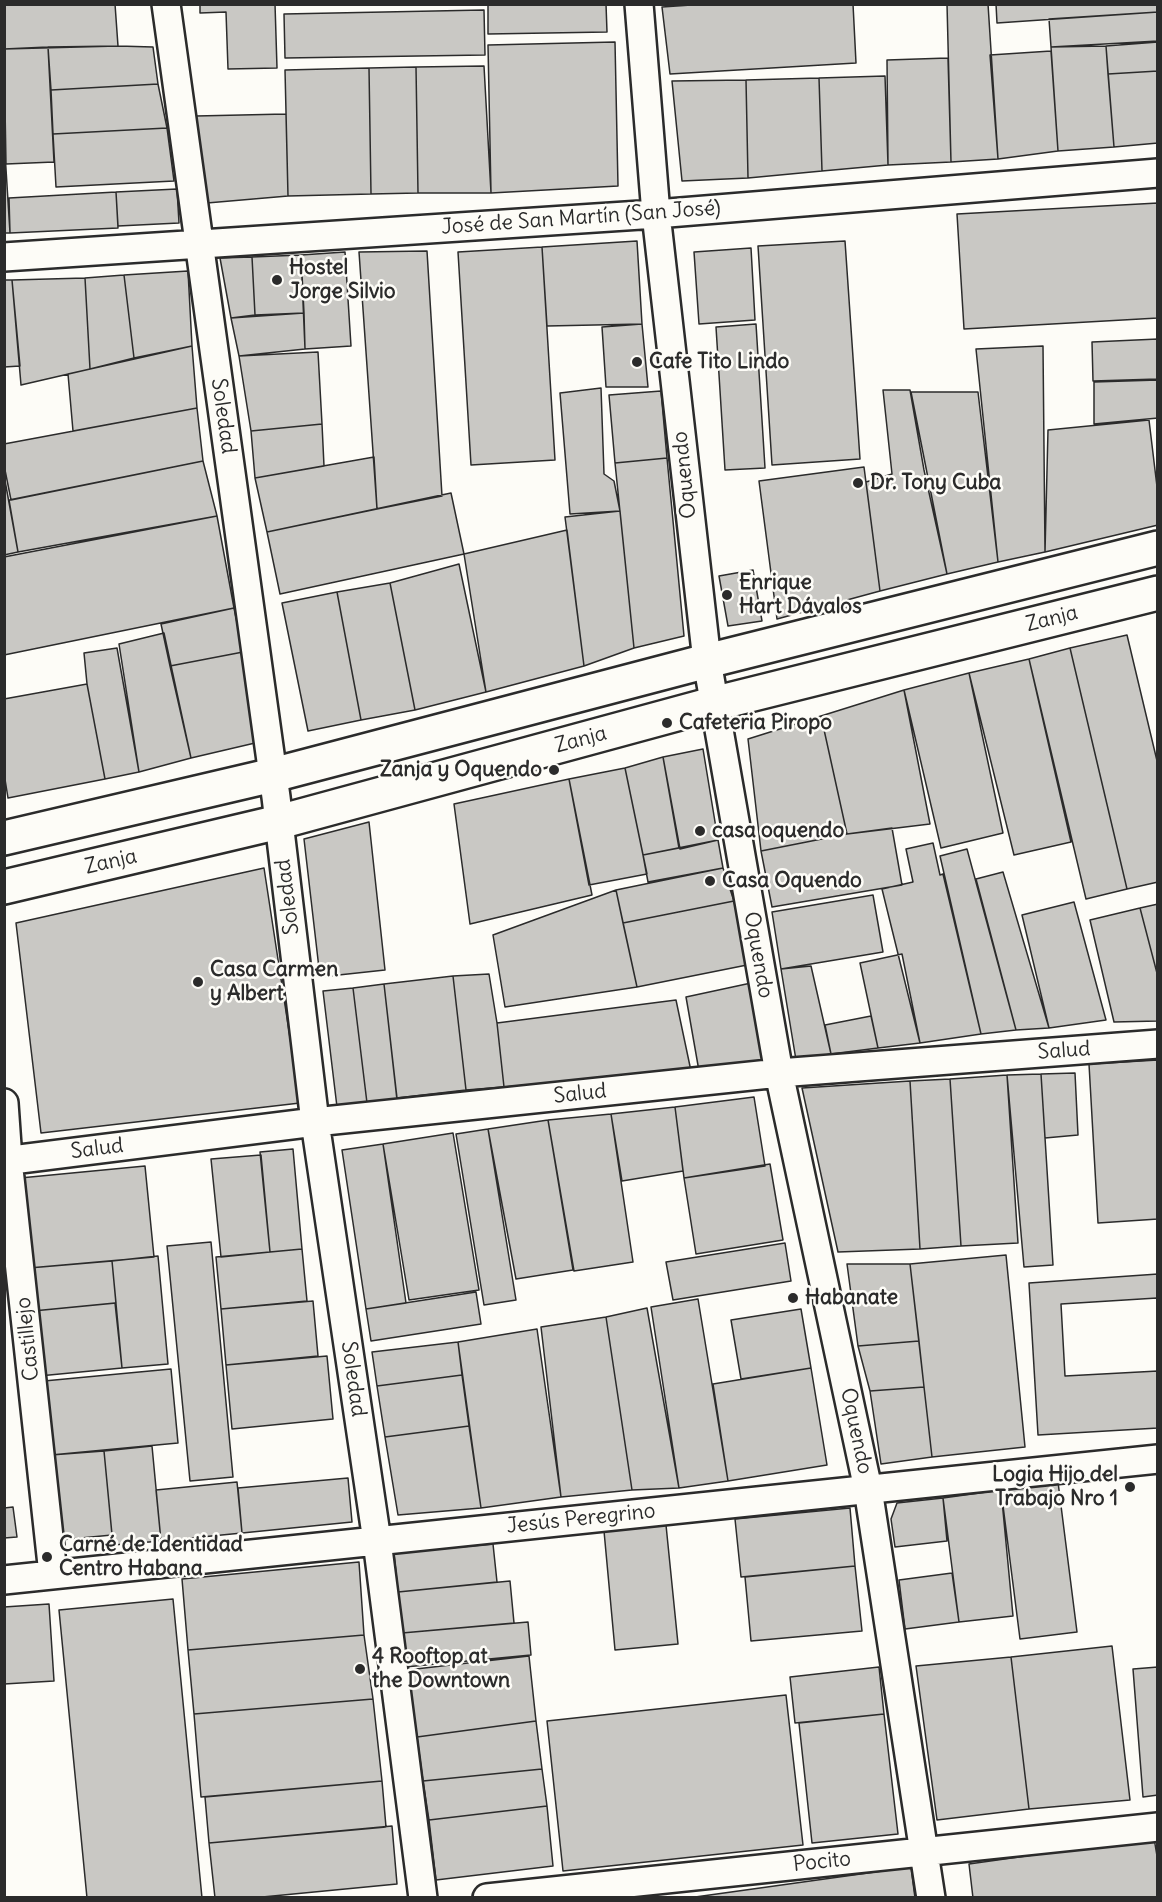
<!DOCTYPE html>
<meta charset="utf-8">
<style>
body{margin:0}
#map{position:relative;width:1162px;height:1902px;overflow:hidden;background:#fdfcf7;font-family:Delius,sans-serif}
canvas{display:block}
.frame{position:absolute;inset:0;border:6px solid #2b2b2b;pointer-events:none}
</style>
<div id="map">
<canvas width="1162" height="1902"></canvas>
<div class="frame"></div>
</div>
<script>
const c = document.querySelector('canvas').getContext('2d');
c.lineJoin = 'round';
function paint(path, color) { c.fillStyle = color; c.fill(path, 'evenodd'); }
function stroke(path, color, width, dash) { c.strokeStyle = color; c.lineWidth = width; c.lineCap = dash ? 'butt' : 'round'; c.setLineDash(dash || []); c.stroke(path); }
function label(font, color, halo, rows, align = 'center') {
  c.font = font + ' Delius,sans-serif'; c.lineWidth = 5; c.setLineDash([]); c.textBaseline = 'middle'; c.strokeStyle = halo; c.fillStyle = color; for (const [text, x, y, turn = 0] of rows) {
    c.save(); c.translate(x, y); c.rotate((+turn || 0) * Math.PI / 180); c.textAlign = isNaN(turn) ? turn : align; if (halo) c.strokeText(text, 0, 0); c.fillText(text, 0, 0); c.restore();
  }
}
const building = new Path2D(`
 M4 4H115L118 46 4 49Z
 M200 4H275L277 68 228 69 226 12 200 13Z
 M488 4H606L607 32 488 34Z
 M706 4H853L856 63 670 74 662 7Z
 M947 4H988L998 159 951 162Z
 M996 4H1158V12L997 23Z
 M484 10 485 55 285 58 284 14Z
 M1158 12V41L1051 47 1049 19Z
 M615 42 618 186 491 193 488 45Z
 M1158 42V71L1108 74 1106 46Z
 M118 46 153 47 158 84 51 90 48 47Z
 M1106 46 1114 147 1058 151 1051 47Z
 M48 47 54 162 6 164 4 49Z
 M1051 51 1058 151 998 159 990 55Z
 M948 58 951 162 888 165 887 60Z
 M484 66 491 193H418L416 67Z
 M416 67 418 193 371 194 369 68Z
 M369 68 371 194 288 196 285 70Z
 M1158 71V143L1114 147 1108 74Z
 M885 76 888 165 822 171 819 78Z
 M819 78 822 171 748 178 746 80Z
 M746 80 748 178 682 181 672 81Z
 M158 84 167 128 53 134 51 90Z
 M286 114 288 196 207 203 196 116Z
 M167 128 174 181 56 187 53 134Z
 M4 137 10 233H4Z
 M177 189 179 223 118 226 116 192Z
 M116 192 118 228 10 233 9 198Z
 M1158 203V318L964 329 957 214Z
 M637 241 642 324 547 326 542 247Z
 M845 241 860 459 772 465 758 246Z
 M542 247 555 460 471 465 458 252Z
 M751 248 755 320 699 324 694 252Z
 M427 251 442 496 377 509 359 252Z
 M345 252 351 346 305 349 301 255Z
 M301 255 304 313 255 315 252 257Z
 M252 257 255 315 231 318 220 258Z
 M188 271 192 346 134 358 124 275Z
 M124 275 134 358 90 369 85 278Z
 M85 278 90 369 21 385 12 280Z
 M4 280H12L20 366 4 367Z
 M304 313 305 349 239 356 231 318Z
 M642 324 648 387H606L602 327Z
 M756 324 765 468 725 470 716 327Z
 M1158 339V379L1093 381 1092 342Z
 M192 346 197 408 73 431 68 374Z
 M1043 346 1045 552 998 562 976 349Z
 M318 352 322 424 251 431 239 356Z
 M1158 380V418L1094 424V382Z
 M601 388 604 474 614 481 620 511 570 514 560 393Z
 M883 390H910L924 470 947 574 880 591 866 482 892 474Z
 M661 391 667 458 615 463 609 395Z
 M911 392H978L998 562 947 574Z
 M197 408 203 461 11 500 4 465V444Z
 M1149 420 1158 495V525L1045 552 1048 430Z
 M322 424 324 466 255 478 251 431Z
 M374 457 377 509 267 532 255 478Z
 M667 458 684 636 634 648 615 463Z
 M203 461 217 516 18 552 9 500Z
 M864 467 880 591 777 619 759 481Z
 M4 475 18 552 4 555Z
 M451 493 464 554 280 594 267 532Z
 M620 511 634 648 584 666 565 517Z
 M217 516 234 608 4 655V557Z
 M567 530 584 666 486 692 464 554Z
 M459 564 486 692 415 710 390 583Z
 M753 570 762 621 728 626 719 576Z
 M390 583 415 710 361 720 337 592Z
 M337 592 361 720 308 731 282 603Z
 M234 608 243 652 170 666 161 624Z
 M164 633 191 758 139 772 119 644Z
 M1127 635 1158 765V882L1127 889 1070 648Z
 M117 648 139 772 105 779 87 684 84 653Z
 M1070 648 1127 889 1086 899 1029 659Z
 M243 652 255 743 191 758 170 666Z
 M1029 659 1071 842 1014 855 969 673Z
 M969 673 1003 833 941 848 904 690Z
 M87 684 105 779 8 798 4 773V699Z
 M904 690 930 824 847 834 821 716Z
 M821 716 847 834 761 851 748 739Z
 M703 749 718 840 680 849 663 757Z
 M663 757 679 848 643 855 625 768Z
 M625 768 647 874 589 885 569 779Z
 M569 779 592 895 470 924 454 804Z
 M369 822 385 970 320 977 304 839Z
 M892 828 902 885 772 907 761 851 847 834Z
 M718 840 723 868 648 882 643 855Z
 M933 843 940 875 943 874 981 1034 920 1043 882 889 913 882 906 849Z
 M967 849 1016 1030 981 1034 940 856Z
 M264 868 300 1103 41 1133 16 923Z
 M723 868 734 901 623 923 616 890Z
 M1003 872 1049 1028 1016 1030 976 879Z
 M616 890 637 987 505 1007 493 935Z
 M873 895 883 952 781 969 772 912Z
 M734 901 747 965 637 987 623 923Z
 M1074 902 1106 1020 1049 1028 1022 915Z
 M1158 904V977L1140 908Z
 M1140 908 1158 977V1021L1114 1022 1090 920Z
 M902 954 920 1043 878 1048 860 963Z
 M811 966 831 1054 796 1060 781 969Z
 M489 974 497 1023 504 1087 466 1090 453 976Z
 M453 976 466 1090 397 1098 384 984Z
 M751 983 767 1066 699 1071 686 997Z
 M384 984 397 1100 367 1103 353 988Z
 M353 988 367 1103 337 1107 323 991Z
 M676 1000 691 1071 504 1087 497 1023Z
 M871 1016 878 1048 831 1054 825 1025Z
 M1158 1060V1219L1098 1223 1089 1064Z
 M1075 1073 1078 1135 1045 1138 1041 1074Z
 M1041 1074 1053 1265 1024 1267 1007 1075Z
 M1007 1075 1018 1243 961 1246 950 1079Z
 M950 1079 961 1246 920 1249 910 1081Z
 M910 1081 920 1249 838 1252 802 1088Z
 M754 1097 765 1166 684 1178 675 1107Z
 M675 1107 683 1171 622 1181 611 1114Z
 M611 1114 633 1262 574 1271 548 1120Z
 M548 1120 573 1270 516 1279 488 1129Z
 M488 1129 516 1300 484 1305 456 1134Z
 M453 1133 479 1290 409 1300 383 1144Z
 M383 1144 406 1303 366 1309 342 1150Z
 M293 1149 302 1249 270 1252 260 1152Z
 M261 1155 270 1252 221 1257 211 1159Z
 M770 1164 783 1240 696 1254 684 1178Z
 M145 1166 154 1257 29 1268 20 1178Z
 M211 1242 233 1477 190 1481 167 1246Z
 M785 1243 791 1281 673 1300 666 1262Z
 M302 1249 307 1301 221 1309 216 1257Z
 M1006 1255 1025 1447 932 1457 910 1264Z
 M158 1256 168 1364 122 1368 112 1261Z
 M112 1261 116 1303 33 1311 29 1268Z
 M847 1264H910L919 1341 858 1346Z
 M1158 1274V1314L1157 1298 1061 1304 1065 1376 1158 1371V1428L1038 1435 1029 1283Z
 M476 1292 481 1324 371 1341 366 1309Z
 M698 1299 728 1481 679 1488 651 1307Z
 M313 1301 318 1356 226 1365 221 1309Z
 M115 1303 122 1368 39 1376 33 1311Z
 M647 1308 679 1488 632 1490 606 1317Z
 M801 1309 811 1368 741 1379 731 1320Z
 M606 1317 632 1490 561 1497 541 1327Z
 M537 1329 561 1497 481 1508 458 1342Z
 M919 1341 924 1387 870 1391 858 1346Z
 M458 1342 462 1375 377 1386 372 1352Z
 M327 1356 333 1419 232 1429 226 1365Z
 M811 1368 827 1465 728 1481 713 1384Z
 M171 1369 178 1443 51 1455 44 1381Z
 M462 1375 469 1426 385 1437 377 1386Z
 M924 1387 932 1457 881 1464 870 1391Z
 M469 1426 481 1508 398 1515 385 1437Z
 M152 1446 161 1541 113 1545 104 1451Z
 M104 1451 112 1535 60 1540 51 1455Z
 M348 1478 352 1522 242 1533 238 1488Z
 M237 1482 242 1533 161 1541 156 1490Z
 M1058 1482 1077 1632 1020 1639 1001 1490Z
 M1001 1490 1013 1616 959 1622 943 1498Z
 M943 1498 947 1541 895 1547 891 1519 897 1503Z
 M13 1507 17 1537 4 1538V1508Z
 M850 1508 855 1566 741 1577 735 1519Z
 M666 1525 678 1644 615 1650 604 1531Z
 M493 1544 497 1582 398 1592 394 1553Z
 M359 1562 364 1635 188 1650 182 1579Z
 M855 1566 862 1631 751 1641 745 1577Z
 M952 1573 959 1622 905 1629 899 1580Z
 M510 1581 514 1623 402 1633 398 1592Z
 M173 1599 202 1898H87L59 1610Z
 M49 1604 54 1681 4 1684V1607Z
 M528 1622 531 1655 405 1667 402 1633Z
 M364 1635 373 1699 194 1714 188 1650Z
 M1112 1646 1130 1800 1029 1809 1011 1657Z
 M529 1656 536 1721 417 1737 407 1670Z
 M1011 1657 1029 1809 937 1820 916 1666Z
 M879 1667 884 1714 795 1723 790 1677Z
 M1158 1667V1795L1143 1797 1133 1669Z
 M786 1695 803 1845 563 1871 547 1721Z
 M373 1699 382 1781 201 1797 194 1714Z
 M884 1714 898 1834 812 1843 799 1723Z
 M536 1721 542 1769 423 1781 417 1737Z
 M542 1769 547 1806 429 1820 423 1781Z
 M382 1781 386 1827 209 1843 205 1797Z
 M547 1806 553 1866 436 1880 429 1820Z
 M392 1826 397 1884 252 1898H215L209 1843Z
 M1154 1838 1158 1862V1898H973L969 1864Z
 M911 1867 915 1898H688Z`);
paint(building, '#c9c8c4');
stroke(building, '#2b2b2b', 1.5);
const street = new Path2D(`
 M166 4 276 797 315 1122 377 1541 423 1898
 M639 4 656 214 707 661 779 1073 868 1489 931 1898
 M4 257 656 214 1158 173
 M4 1103 8 1160 53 1574
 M4 1161 315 1122 779 1073 1158 1044
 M4 1580 1158 1459
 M487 1898 1158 1827`);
const secondary = new Path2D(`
 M4 838 273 775 707 661 1158 548
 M4 887 279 822 713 704 1158 593`);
stroke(street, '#2b2b2b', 32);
stroke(secondary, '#2b2b2b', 38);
stroke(street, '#fdfcf7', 27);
stroke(secondary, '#fdfcf7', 33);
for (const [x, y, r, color] of [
 [277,280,6,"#2b2b2b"],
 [637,362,6,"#2b2b2b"],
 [858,483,6,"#2b2b2b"],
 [727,595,6,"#2b2b2b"],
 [667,723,6,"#2b2b2b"],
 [554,770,6,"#2b2b2b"],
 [700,831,6,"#2b2b2b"],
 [710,881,6,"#2b2b2b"],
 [198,982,6,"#2b2b2b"],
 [793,1298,6,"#2b2b2b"],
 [1130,1487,6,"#2b2b2b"],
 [47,1557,6,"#2b2b2b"],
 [360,1669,6,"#2b2b2b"]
]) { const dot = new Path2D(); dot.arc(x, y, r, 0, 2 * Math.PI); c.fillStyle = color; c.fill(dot); stroke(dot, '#fdfcf7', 2); }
label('21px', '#2b2b2b', '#fdfcf7', [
 ["José de San Martín (San José)",581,218,-4],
 ["Soledad",223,416,82],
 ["Oquendo",685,475,-96],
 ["Zanja",1052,619,-14],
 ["Zanja",581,740,-15],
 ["Zanja",111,862,-13],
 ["Soledad",288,897,-97],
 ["Oquendo",758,955,80],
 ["Salud",1064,1051,-4],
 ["Salud",580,1094,-6],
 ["Salud",97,1149,-7],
 ["Castillejo",28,1339,-96],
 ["Soledad",353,1379,82],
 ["Oquendo",856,1431,78],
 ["Jesús Peregrino",581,1519,-6],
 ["Pocito",822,1862,-6]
]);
label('bold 21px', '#2b2b2b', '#fdfcf7', [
 ["Hostel",289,268],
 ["Jorge Silvio",289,292],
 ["Cafe Tito Lindo",649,362],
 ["Dr. Tony Cuba",870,483],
 ["Enrique",739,583],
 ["Hart Dávalos",739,607],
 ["Cafeteria Piropo",679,723],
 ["Zanja y Oquendo",542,770,"right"],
 ["casa oquendo",712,831],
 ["Casa Oquendo",722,881],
 ["Casa Carmen",210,970],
 ["y Albert",210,994],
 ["Habanate",805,1298],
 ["Logia Hijo del",1118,1475,"right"],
 ["Trabajo Nro 1",1118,1499,"right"],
 ["Carné de Identidad",59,1545],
 ["Centro Habana",59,1569],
 ["4 Rooftop at",372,1657],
 ["the Downtown",372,1681]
], 'left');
</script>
